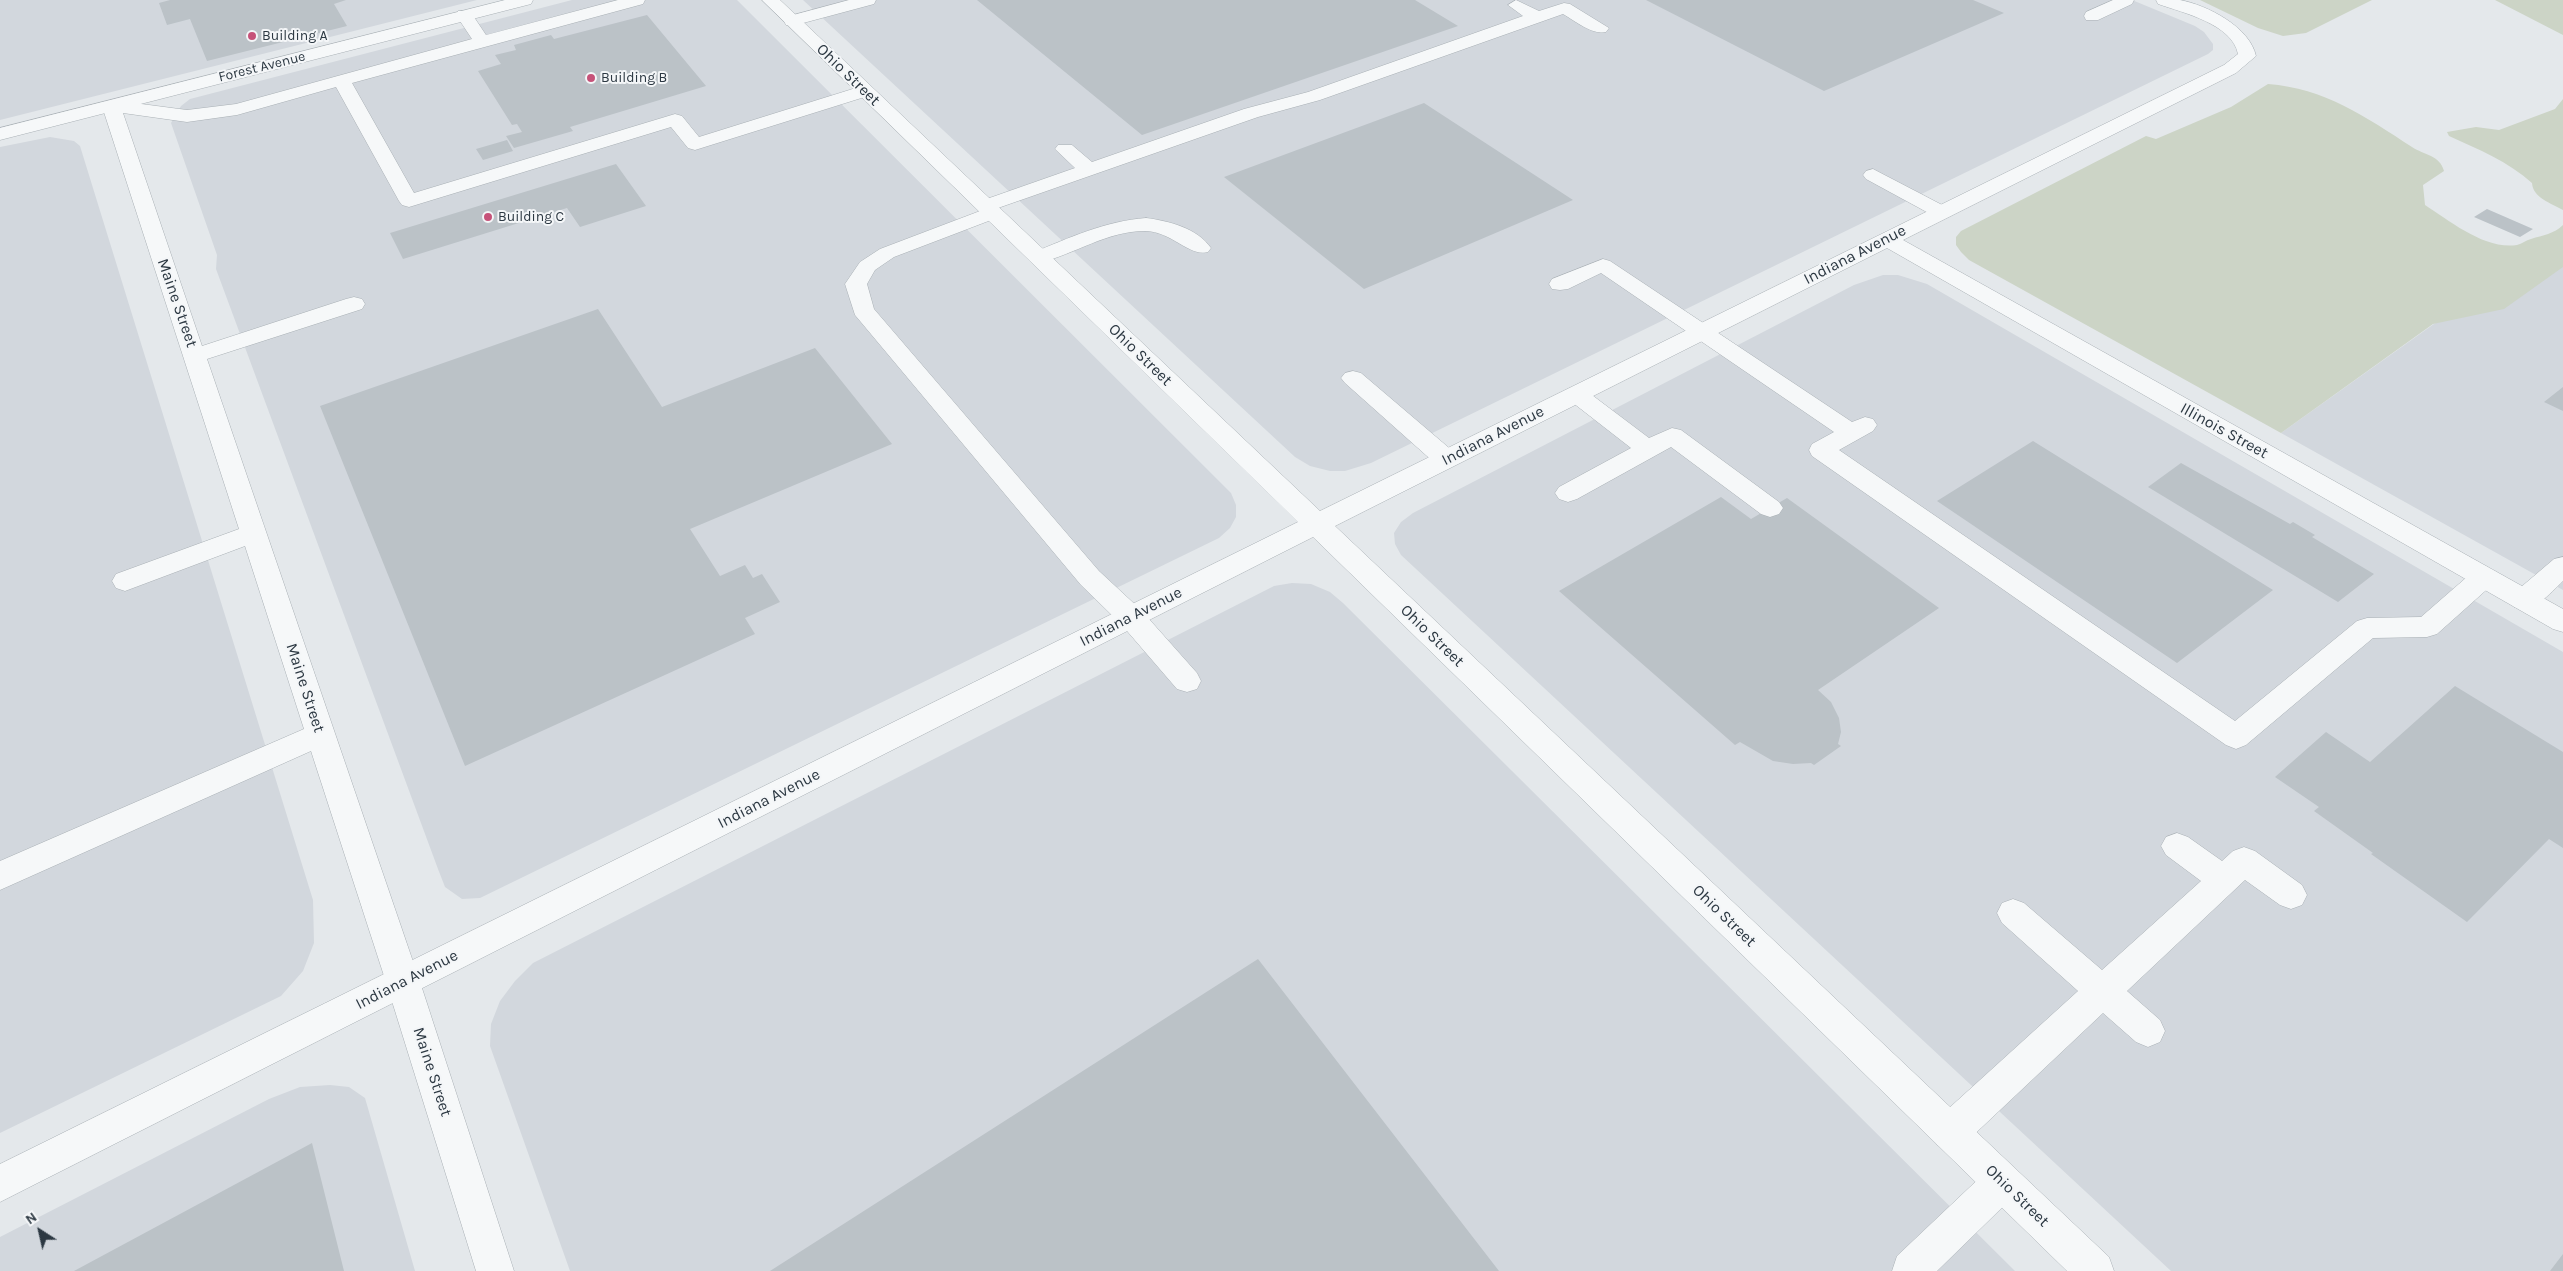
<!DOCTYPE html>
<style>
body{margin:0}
#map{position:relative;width:2563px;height:1271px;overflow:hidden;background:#e4e8eb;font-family:Karla,sans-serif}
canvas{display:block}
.north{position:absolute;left:15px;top:1206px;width:50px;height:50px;-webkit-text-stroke:4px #f4f6f8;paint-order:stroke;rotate:325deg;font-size:14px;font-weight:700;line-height:20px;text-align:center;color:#2c3842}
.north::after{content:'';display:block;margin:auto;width:18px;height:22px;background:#2c3842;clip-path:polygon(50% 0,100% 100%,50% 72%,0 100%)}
</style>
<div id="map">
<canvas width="2563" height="1271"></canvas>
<div class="north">N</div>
</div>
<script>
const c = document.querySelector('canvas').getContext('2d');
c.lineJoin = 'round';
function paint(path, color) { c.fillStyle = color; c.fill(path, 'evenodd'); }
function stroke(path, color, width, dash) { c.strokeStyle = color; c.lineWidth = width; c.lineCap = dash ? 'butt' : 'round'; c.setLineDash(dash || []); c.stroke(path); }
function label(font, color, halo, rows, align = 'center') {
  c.font = font + ' Karla,sans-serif'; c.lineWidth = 4; c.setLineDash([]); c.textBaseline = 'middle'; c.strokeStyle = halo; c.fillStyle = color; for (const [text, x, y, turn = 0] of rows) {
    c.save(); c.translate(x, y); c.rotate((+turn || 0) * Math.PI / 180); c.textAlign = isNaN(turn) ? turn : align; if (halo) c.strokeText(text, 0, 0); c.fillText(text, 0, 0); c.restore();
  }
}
paint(new Path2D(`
 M0 0H477L0 120Z
 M572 0H737L1231 493 1236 505V517L1230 528 1219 538 480 898 462 899 445 887 438 869 216 269 217 255 171 123 181 106 190 99Z
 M803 0H2132L2195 26 2204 32 2213 44V50L2208 54 1371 463 1345 471H1330L1310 466 1295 457Z
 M50 137 74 141 80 146 313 900 314 943 303 971 281 996 0 1133V147Z
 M2563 232V590L2281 433Z
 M1883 275H1898L1927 284 2563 652V1271H2171L1401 555 1395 544 1394 533 1401 522 1413 513 1854 285Z
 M1292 583 1311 584 1330 592 1343 603 2015 1271H570L490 1046 491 1024 500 1001 515 981 533 963 1274 586Z
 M330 1085 349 1087 365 1098 415 1271H0V1237L269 1099 300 1087Z`), '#d2d7dd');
paint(new Path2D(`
 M2200 0H2372L2306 33 2283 36 2258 28Z
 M2495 0H2563V35Z
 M2268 84C2324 88 2366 117 2412 147 2424 155 2440 155 2444 171L2423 185 2425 205C2450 221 2485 250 2517 245 2522 244 2526 240 2531 239 2543 235 2554 234 2563 225V267L2504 309 2433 324 2281 433 1969 260 1961 252 1956 245V237L1961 231 2146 136 2156 139 2231 107Z
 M2563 99V210C2551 203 2533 198 2532 183 2509 162 2478 149 2449 136L2447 132 2476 127 2499 130 2555 109Z`), '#ccd4c6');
paint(new Path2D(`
 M170 0H346L334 4 347 26 207 61 190 19 167 25 159 3Z
 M977 0H1415L1458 26 1142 135Z
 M1646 0H1973L2004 13 1824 91Z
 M647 15 706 86 570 127 573 131 514 148 506 136 522 132 517 124 512 125 478 71 501 64 495 55 516 50 514 45 551 35 554 39Z
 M1424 103 1573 200 1364 289 1224 177Z
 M507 140 513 151 483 160 476 149Z
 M616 164 646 206 580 227 567 208 403 259 390 233Z
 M2487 209 2533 229 2520 237 2474 217Z
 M598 309 662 407 815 348 892 444 690 529 720 576 745 565 753 578 762 574 780 602 745 618 755 634 465 766 320 406Z
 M2563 387V411L2544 402Z
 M2033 441 2273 590 2177 663 1937 501Z
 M2181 463 2290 524 2293 522 2315 535 2312 537 2374 574 2338 602 2148 487Z
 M1721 497 1751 519 1787 498 1939 608 1818 690 1831 702 1839 718 1841 732 1838 744 1841 746 1814 765 1811 763 1793 764 1773 761 1740 742 1735 745 1559 591Z
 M2455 686 2563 752V848L2549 839 2467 922 2371 854 2373 853 2314 811 2319 807 2275 777 2326 732 2370 762Z
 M1258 959 1499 1271H770Z
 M312 1143 344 1271H74Z
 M2563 1254V1271H2550Z`), '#bbc2c7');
const lane = new Path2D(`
 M618 0H645L643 4 352 83 414 193 675 114 682 116 699 137 859 87H871L874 91 871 95 695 150 688 148 671 127 409 207 402 205 399 201 336 87 237 115 187 122 123 113 202 346 346 299 354 297 362 299 365 304 362 309 207 359 420 982 514 1271H476L386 982 311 751 0 890V861L304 729 245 546 125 591 116 588 112 581 116 574 239 529 102 106 105 102 111 100 187 110 236 104 472 39 456 15 458 11H470L486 35Z
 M849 0H876L874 4 792 26 786 25 784 21 786 17Z
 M1516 0 1539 11 1564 3 1570 4 1609 28 1606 32C1592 35 1575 21 1563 14L1320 100 1258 117 998 208 1002 213 999 217 894 257 875 270 867 284 874 309 1099 571 1141 610 1197 673 1201 681 1197 689 1187 692 1177 689 1121 624 1081 585 855 315 845 284 860 262 880 249 980 211 975 206 978 202 1075 168 1055 149 1058 145H1072L1092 162 1244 109 1308 92 1523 16 1508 5Z
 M2113 0H2134L2132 4 2098 20H2086L2084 16 2086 12Z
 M1873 169 1948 208 1951 212 1948 216H1934L1866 179 1863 175 1866 171Z
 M1146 218C1169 221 1197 228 1211 248L1208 252C1189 257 1171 231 1145 231 1107 231 1075 254 1039 263L1032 261 1029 257 1032 253C1069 238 1105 221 1146 218Z
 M1603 259 1610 261 1852 422 1865 417 1873 419 1877 425 1873 431 1839 450 2235 721 2357 621 2367 618 2421 617 2475 570 2484 567 2493 570 2497 577 2493 584 2437 634 2427 637 2373 638 2246 745 2236 749 2226 745 1812 456 1809 450 1812 444 1834 432 1601 273 1568 289 1560 290 1552 289 1549 284 1552 279Z
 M1353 371 1361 373 1455 453 1458 459 1455 465 1446 467 1437 465 1345 383 1341 378 1345 373Z
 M1576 387 1584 389 1649 438 1672 428 1681 430 1779 502 1783 508 1779 514 1770 517 1761 514 1671 447 1577 499 1568 502 1559 499 1555 493 1559 487 1631 448 1568 399 1564 394 1568 389Z
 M2563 557V581C2549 594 2535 613 2514 607L2511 600 2514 593 2554 559Z
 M2177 833 2188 837 2222 861 2233 851 2244 847 2255 851 2302 885 2307 895 2302 905 2291 909 2280 905 2245 880 2127 991 2160 1020 2165 1031 2160 1042 2148 1047 2136 1042 2103 1013 1963 1145 1950 1150 1937 1145 1932 1132 1937 1119 2078 991 2002 923 1997 913 2002 903 2013 899 2024 903 2102 970 2201 881 2166 855 2161 846 2166 837Z
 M2002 1164 2015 1169 2020 1182 2015 1195 1937 1271H1892L1897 1256 1989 1169Z`);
const street = new Path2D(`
 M505 0H533L531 4 0 140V128Z
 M762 0H780L1320 511 2224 65 2238 54C2232 24 2184 13 2158 4L2156 0C2163 0 2172 0 2180 0 2207 5 2250 27 2256 56L2236 73 1903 240 2563 609V632L2553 629 1887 248 1335 526 2109 1257 2114 1271H2067L1313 537 0 1202V1164L1298 522Z`);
stroke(lane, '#a9b0b5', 1);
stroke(street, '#a9b0b5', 1);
paint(lane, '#f6f8f9');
paint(street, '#f6f8f9');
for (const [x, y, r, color] of [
 [252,36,5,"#c65279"],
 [591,78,5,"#c65279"],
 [488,217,5,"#c65279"]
]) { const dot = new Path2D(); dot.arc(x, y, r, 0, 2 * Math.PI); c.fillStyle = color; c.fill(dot); stroke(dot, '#f4f6f8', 2); }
label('14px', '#2c3842', '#f4f6f8', [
 ["Building A",262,36],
 ["Building B",601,78],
 ["Building C",498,217]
], 'left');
label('14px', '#2c3842', '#f4f6f8', [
 ["Forest Avenue",262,67,-14]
]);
label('16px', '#2c3842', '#f4f6f8', [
 ["Ohio Street",848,75,44],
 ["Indiana Avenue",1855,255,-27],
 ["Maine Street",177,303,71],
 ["Ohio Street",1140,355,44],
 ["Illinois Street",2224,431,29],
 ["Indiana Avenue",1493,436,-27],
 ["Indiana Avenue",1131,617,-27],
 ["Ohio Street",1432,636,44],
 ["Maine Street",305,688,72],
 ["Indiana Avenue",769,799,-27],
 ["Ohio Street",1724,916,44],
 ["Indiana Avenue",407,980,-27],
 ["Maine Street",432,1072,72],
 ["Ohio Street",2017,1196,44]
]);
</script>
